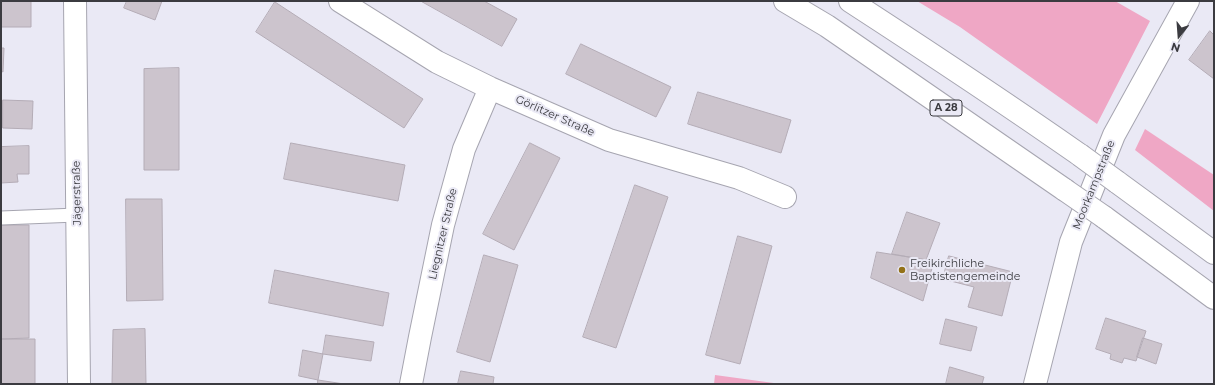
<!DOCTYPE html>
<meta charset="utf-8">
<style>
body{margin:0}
#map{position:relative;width:1215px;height:385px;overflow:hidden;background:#eae9f5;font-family:Montserrat,sans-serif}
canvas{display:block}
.frame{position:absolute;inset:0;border:2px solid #3b3b40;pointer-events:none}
.north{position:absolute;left:1159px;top:16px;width:40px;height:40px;-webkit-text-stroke:3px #eae9f5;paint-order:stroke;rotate:197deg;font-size:11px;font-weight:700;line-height:16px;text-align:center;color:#3b3b40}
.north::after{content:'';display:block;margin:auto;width:14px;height:18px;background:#3b3b40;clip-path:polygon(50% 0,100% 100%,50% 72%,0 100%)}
</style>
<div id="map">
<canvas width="1215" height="385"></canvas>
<div class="frame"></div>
<div class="north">N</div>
</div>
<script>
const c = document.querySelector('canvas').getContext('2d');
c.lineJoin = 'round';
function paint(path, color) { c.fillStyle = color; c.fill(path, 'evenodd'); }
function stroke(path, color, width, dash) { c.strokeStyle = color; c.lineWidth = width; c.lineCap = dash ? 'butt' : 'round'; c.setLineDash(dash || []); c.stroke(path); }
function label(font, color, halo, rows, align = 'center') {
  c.font = font + ' Montserrat,sans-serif'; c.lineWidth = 4; c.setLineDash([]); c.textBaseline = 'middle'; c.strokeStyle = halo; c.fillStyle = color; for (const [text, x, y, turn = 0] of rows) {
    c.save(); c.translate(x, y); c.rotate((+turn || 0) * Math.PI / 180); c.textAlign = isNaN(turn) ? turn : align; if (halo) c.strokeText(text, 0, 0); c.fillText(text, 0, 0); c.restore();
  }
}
paint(new Path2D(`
 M917 1H1115L1150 21 1097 124 960 27Z
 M1145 129 1214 175V211L1135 150Z
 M715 375 781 384H714Z`), '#efa7c5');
const building = new Path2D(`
 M1 1H31V27H1Z
 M127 1H162L155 20 124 8Z
 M421 1H484L517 19 502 46Z
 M275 2 423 99 404 128 256 32Z
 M1210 31 1214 35V79L1189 60Z
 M581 44 671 87 656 117 566 74Z
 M1 48H4L3 72 1 71Z
 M179 68V170H144V69Z
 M698 92 791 120 781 153 688 124Z
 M3 100 33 101 32 129 3 128Z
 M291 143 405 165 398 201 284 179Z
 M530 143 560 158 514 250 483 234Z
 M29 146V174H17L18 182 1 183V147Z
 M635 185 668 197 616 348 583 337Z
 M126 199H162L163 300 127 301Z
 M907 212 940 223 926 260 892 254Z
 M1 225H29V338L1 339Z
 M738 236 772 246 740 364 706 355Z
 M877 252 934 261 923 301 871 278Z
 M484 255 518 265 490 362 457 352Z
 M949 256 1013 272 1002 316 968 307 974 287 943 279Z
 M275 270 389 293 383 326 269 303Z
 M1106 318 1146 331 1136 361 1124 358 1122 363 1110 359 1111 354 1096 349Z
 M946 319 977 327 971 351 940 344Z
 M145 329 146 384H112L113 330Z
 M326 335 374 342 371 361 323 354Z
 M1143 338 1162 344 1156 364 1137 357Z
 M1 339H35V384H1Z
 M303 350 323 354 318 380 299 376Z
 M950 367 984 377 982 384H946Z
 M461 371 494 377 493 384H458Z
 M318 380 344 384H318Z`);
paint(building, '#ccc4cd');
stroke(building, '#b4acb6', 1);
const lane = new Path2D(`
 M1 218 77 215`);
const street = new Path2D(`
 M75 1 79 384
 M340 1 437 62 490 88 609 140 739 178 785 197
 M411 384 420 337 443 225 464 149 490 88
 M1035 384 1071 242 1114 135 1188 1`);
const highway = new Path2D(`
 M785 1 827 26 1065 190
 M850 1C927 51 1004 102 1080 155
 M1117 182 1214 253
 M1104 217 1214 298`);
stroke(lane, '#a6a5b0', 15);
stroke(street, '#a6a5b0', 24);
stroke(highway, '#a6a5b0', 24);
stroke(lane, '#fff', 13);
stroke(street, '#fff', 22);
stroke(highway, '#fff', 22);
const highwayBridge = new Path2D(`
 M1080 155 1117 182
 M1065 190 1104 217`);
stroke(highwayBridge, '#a6a5b0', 24, []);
stroke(highwayBridge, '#fff', 22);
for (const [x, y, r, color] of [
 [902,270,4,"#937118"]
]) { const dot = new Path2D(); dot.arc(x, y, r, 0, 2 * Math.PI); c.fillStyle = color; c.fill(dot); stroke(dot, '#eae9f5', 1.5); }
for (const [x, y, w] of [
 [946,108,32]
]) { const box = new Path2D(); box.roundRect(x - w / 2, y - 8, w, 16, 3); c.fillStyle = '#eae9f5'; c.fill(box); stroke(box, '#3b3b40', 1); }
label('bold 10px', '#3b3b40', null, [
 ["A 28",946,108]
]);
label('11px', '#3b3b40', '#eae9f5', [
 ["Görlitzer Straße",555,116,24],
 ["Moorkampstraße",1094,185,-68],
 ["Jägerstraße",77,193,-91],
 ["Liegnitzer Straße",443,234,-77]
]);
label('11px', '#3b3b40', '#eae9f5', [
 ["Freikirchliche",910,264],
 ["Baptistengemeinde",910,277]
], 'left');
</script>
